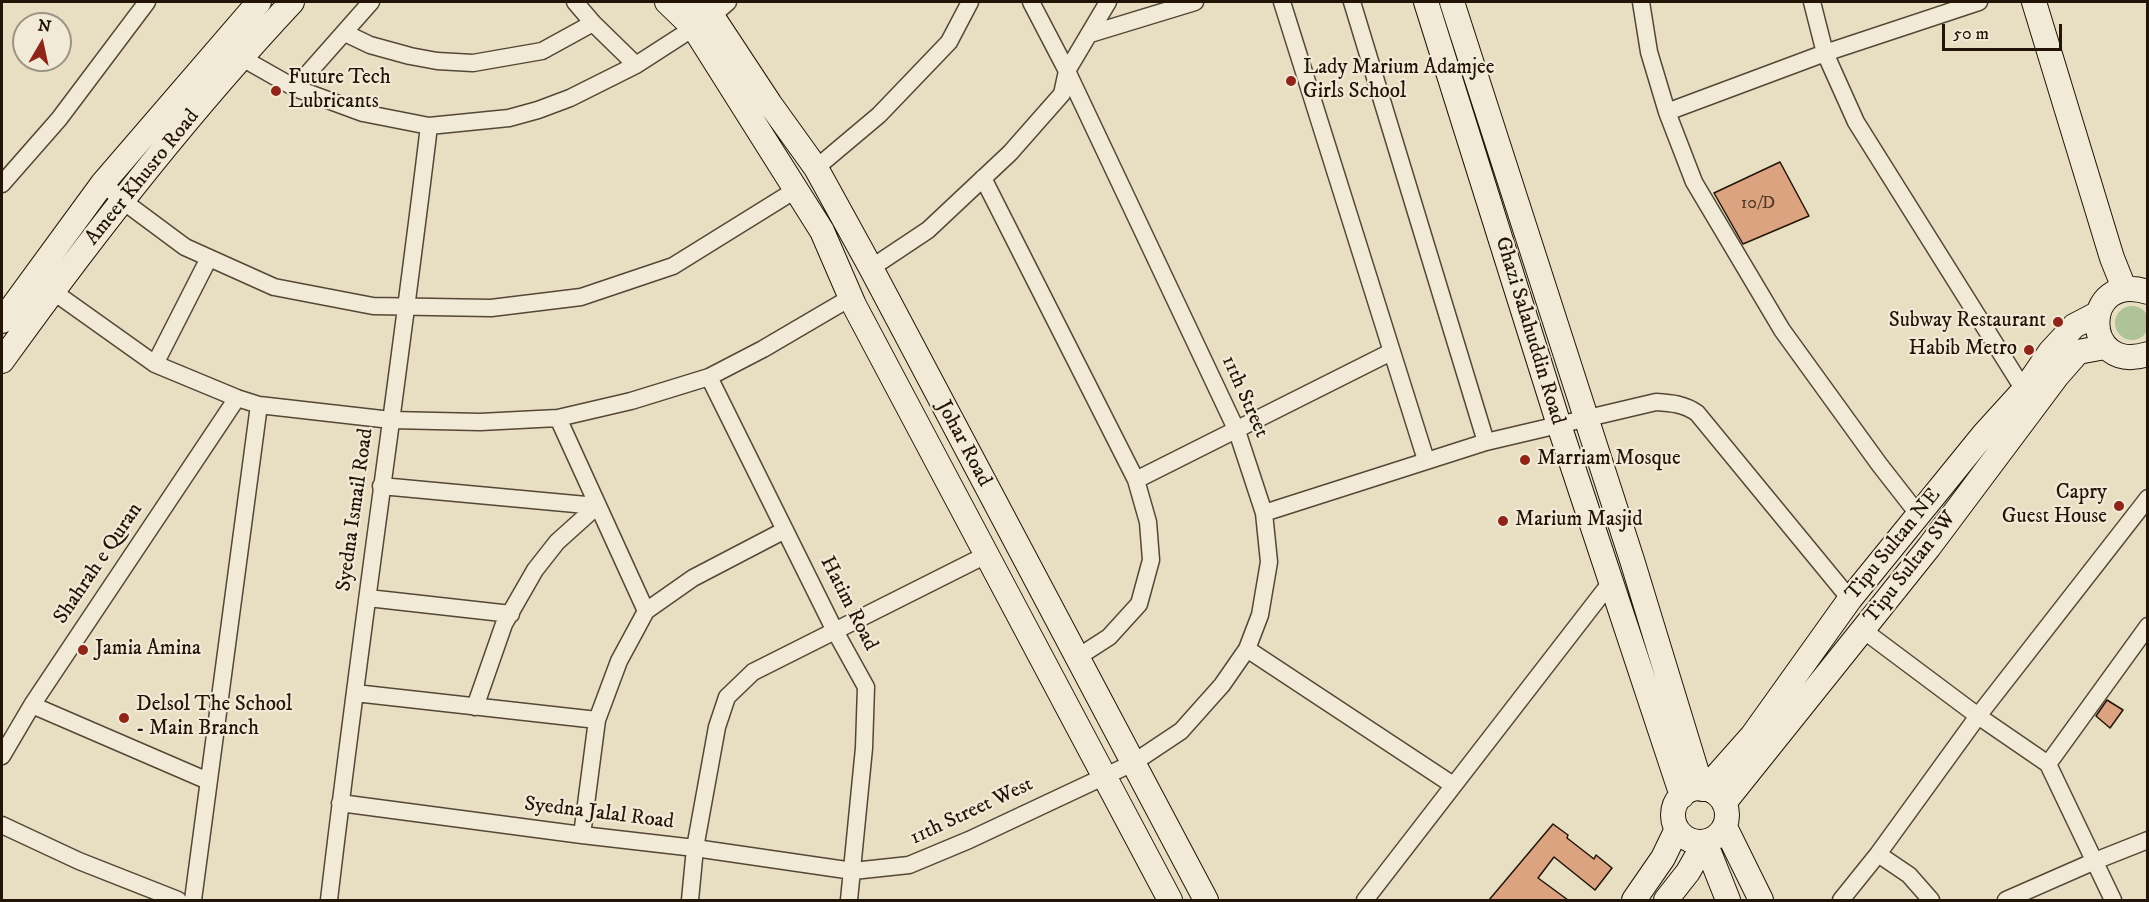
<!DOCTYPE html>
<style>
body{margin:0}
#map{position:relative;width:2149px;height:902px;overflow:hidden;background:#e8dfc2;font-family:"IM FELL DW Pica",serif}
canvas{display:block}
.frame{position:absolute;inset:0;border:3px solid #221407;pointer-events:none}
.north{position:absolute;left:12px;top:12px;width:60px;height:60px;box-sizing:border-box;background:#f0ead7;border:2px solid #9e9484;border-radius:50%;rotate:9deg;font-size:16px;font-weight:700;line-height:24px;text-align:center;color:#221407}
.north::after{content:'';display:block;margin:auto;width:21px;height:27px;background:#8f2418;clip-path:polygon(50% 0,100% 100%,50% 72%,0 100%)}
.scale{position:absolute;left:1942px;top:24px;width:120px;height:27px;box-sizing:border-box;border:3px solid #221407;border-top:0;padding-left:8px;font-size:18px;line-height:21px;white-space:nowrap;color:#221407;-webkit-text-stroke:4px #f0ead7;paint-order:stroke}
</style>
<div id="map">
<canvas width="2149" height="902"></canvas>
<div class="frame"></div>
<div class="north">N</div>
<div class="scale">50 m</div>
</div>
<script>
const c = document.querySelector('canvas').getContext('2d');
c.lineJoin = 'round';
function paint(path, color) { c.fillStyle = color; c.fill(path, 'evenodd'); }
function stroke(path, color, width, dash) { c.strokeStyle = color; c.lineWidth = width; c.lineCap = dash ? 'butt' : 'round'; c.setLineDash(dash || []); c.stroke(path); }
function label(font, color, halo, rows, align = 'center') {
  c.font = font + ' "IM FELL DW Pica",serif'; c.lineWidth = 4.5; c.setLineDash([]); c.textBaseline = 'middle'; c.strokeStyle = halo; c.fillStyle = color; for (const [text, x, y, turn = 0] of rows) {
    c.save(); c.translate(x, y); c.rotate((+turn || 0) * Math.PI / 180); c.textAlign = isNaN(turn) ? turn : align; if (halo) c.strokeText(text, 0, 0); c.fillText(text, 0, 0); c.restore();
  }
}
paint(new Path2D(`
 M2115 323a17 17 0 1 1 34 0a17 17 0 1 1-34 0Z`), '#afc398');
const building = new Path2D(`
 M1780 162 1809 216 1743 244 1714 193Z
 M2107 700 2123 710 2110 728 2096 716Z
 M1553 824 1568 835 1567 838 1594 859 1596 855 1612 868 1595 890 1554 857 1538 878 1568 900H1489Z`);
paint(building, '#dba380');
stroke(building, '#221407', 1.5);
const street = new Path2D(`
 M575 2 593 23 636 65
 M1282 2 1426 460
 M1352 2 1486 442
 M1641 2 1649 52 1667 112 1694 182 1782 330 1879 464 1918 514
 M1812 2 1825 53 1856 122 2024 390
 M345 33 370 45 410 56 437 61 473 63 542 51 593 23
 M1090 34 1195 2
 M235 54 295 88 363 113 429 126 509 118 538 110 570 98 636 65 712 16 728 2
 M295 88 371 2
 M1667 112 1825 53 1979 2
 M816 168 879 115 949 42 970 2
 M983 178 1136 480 1148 522 1151 560 1139 604 1109 637 1078 657
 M103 183 123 201 185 247 274 287 373 306 491 308 581 297 673 266 797 189
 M2 184 59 119 147 2
 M871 268 928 230 1010 153 1062 94 1067 71 1108 2
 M44 285 155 364 237 398 259 405 391 420 480 422 558 418 631 401 709 377 763 349 850 298
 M155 364 209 258
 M709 377 835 631 866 687 864 748 849 900
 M558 418 646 611
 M1136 480 1391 352
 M381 486 597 506
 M1264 513 1486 442 1656 402C1672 403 1684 404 1697 413L1850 599
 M368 598 511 614
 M1863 630 1978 716 2048 764 2113 900
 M1247 649 1453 785
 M355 693 597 720
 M32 705 208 781
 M475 707 504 624 535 570 557 542 597 506
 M2 756 32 705 237 398
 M2048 764 2148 626
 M340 803 582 835 695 848 853 871 909 865 969 840 1133 763 1181 731 1222 685 1247 649 1260 615 1269 562 1264 513 1237 431 1067 71 1031 2
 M2 825 79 861 178 900
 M582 835 597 720 619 661 646 611 693 578 785 530
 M1878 854 1909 875 1931 900
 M193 900 259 405
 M329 900C359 642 398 385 429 126
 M690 900 695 848 717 727 727 697 753 672 986 555
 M1365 900 1611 582
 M1841 900 1878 854 1978 716 2148 498
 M2006 900 2095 861 2148 840`);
const secondary = new Path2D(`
 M667 2 694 28 822 231 854 305 1170 900
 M697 2 712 16 770 104 816 168 871 268 1206 900
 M1426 2 1559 425 1682 796
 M1452 2 1632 560 1702 789
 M2034 2 2112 258 2124 288
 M2148 292C2080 270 2081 376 2148 354
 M2 321 103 183 259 2
 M2 361C91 237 188 113 292 2
 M1673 815a27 27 0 1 1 54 0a27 27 0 1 1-54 0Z
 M1705 789 1752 736 1850 599 1984 434 2024 390 2050 352 2074 326 2097 314
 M1724 803 1929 547 2057 376 2078 352 2105 347
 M1725 827 1761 900
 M1705 842 1728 900
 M1634 900 1663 858 1677 829
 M1666 900 1688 872 1705 842`);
stroke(street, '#544736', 19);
stroke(secondary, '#221407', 26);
stroke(street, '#f0ead7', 16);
stroke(secondary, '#f0ead7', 24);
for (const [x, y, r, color] of [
 [1291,81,6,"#8f2418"],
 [276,91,6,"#8f2418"],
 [2058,322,6,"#8f2418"],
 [2029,350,6,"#8f2418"],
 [1525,460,6,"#8f2418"],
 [2119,506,6,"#8f2418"],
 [1503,521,6,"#8f2418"],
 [83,650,6,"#8f2418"],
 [124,718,6,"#8f2418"]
]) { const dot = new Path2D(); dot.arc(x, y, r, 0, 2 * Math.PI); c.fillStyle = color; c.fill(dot); stroke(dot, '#f0ead7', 2); }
label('18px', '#503825', null, [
 ["10/D",1758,204]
]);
label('21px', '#221407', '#f0ead7', [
 ["Lady Marium Adamjee",1303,69],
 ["Girls School",1303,93],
 ["Future Tech",288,79],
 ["Lubricants",288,103],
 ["Subway Restaurant",2046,322,"right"],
 ["Habib Metro",2017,350,"right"],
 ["Marriam Mosque",1537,460],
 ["Capry",2107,494,"right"],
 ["Guest House",2107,518,"right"],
 ["Marium Masjid",1515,521],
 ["Jamia Amina",95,650],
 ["Delsol The School",136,706],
 ["- Main Branch",136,730]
], 'left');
label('21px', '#221407', '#f0ead7', [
 ["Ameer Khusro Road",143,178,-51],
 ["Ghazi Salahuddin Road",1529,331,73],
 ["11th Street",1244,397,66],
 ["Johar Road",963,444,62],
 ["Syedna Ismail Road",356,510,-82],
 ["Tipu Sultan NE",1894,545,-51],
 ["Shahrah e Quran",99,564,-56],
 ["Tipu Sultan SW",1911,568,-52],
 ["Hatim Road",848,604,63],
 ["11th Street West",972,812,-25],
 ["Syedna Jalal Road",599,814,7]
]);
</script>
